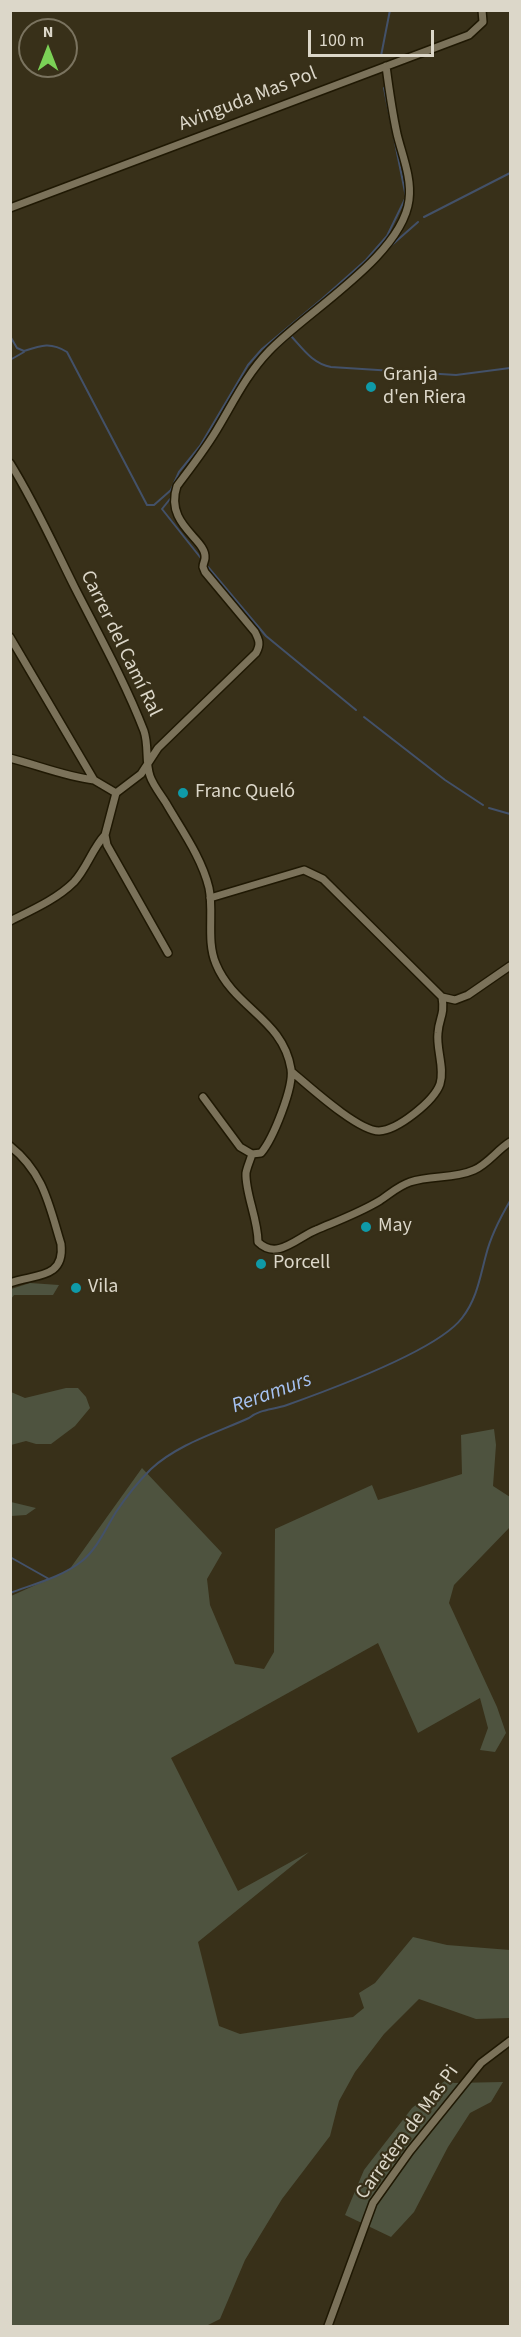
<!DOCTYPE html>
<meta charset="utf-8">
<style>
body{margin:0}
#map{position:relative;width:521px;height:2337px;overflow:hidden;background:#383019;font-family:"Source Sans 3",sans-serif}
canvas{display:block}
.frame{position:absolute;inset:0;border:12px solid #dcd7c9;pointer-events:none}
.north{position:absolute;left:18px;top:18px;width:60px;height:60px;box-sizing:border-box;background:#383019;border:2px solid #7a735f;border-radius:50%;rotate:0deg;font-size:16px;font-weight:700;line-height:24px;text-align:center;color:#dcd7c9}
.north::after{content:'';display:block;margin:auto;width:21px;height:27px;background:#7bd156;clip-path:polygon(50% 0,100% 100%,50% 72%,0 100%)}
.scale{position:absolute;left:308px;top:30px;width:126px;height:27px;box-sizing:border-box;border:3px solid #dcd7c9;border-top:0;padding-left:8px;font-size:18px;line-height:21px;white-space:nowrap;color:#dcd7c9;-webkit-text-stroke:4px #383019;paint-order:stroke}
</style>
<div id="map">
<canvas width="521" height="2337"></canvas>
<div class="frame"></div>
<div class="north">N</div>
<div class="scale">100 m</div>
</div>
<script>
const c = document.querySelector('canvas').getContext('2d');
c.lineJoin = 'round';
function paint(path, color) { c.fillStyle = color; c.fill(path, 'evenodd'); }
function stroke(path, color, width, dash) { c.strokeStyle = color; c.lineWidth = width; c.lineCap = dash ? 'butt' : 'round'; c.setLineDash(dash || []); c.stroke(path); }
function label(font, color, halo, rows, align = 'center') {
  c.font = font + ' "Source Sans 3",sans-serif'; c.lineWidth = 4.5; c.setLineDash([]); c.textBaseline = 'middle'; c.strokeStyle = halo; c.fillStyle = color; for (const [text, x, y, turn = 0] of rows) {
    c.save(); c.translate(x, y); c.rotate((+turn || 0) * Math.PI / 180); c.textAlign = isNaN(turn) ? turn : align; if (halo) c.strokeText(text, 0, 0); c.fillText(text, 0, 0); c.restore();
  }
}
paint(new Path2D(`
 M30 1283 59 1285 53 1295H14L11 1299V1289Z
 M66 1388H78L86 1397 90 1408 75 1426 51 1444H36L26 1441 11 1445V1392L25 1398Z
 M494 1429 496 1445 493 1486 510 1497V1527L454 1585 449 1603 497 1707 506 1733 495 1752 480 1750 488 1728 480 1698 418 1733 378 1643 171 1758 238 1891 309 1852 198 1942 219 2026 240 2034 353 2017 364 2008 359 1993 375 1983 413 1937 447 1945 510 1950V2018L476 2019 419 1999 384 2034 355 2072 339 2101 330 2136 282 2199 245 2260 220 2319 206 2326H11V1596L69 1570 142 1468 222 1553 207 1579 210 1605 235 1664 264 1669 274 1652 275 1529 372 1485 378 1500 462 1474 461 1435Z
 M11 1502 36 1508 26 1515 11 1516Z
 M447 2079 454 2083 503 2082 491 2102 470 2113 448 2147 414 2212 391 2237 345 2215 364 2170 412 2108Z`), '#4e533f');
stroke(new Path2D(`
 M381 56 390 10
 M424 217 510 173
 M385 251 418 222
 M10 336 17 348 24 351C42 345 51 342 67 352L147 505H154L171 490 179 472 200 446 248 365 262 349 322 299 366 260 387 236 406 197 384 88
 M291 336C303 349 313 364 331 367L456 375 510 368
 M276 349 312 317
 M10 360 24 352
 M170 499 162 509 200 557
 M208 567 266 636 356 710
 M364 717 445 780 483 805
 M489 808 510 814
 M10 1557 49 1579
 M10 1593C34 1584 62 1577 82 1561 97 1549 106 1528 116 1512 126 1497 138 1482 151 1469 178 1444 216 1433 249 1418 260 1409 273 1410 287 1405 329 1390 437 1351 462 1318 477 1299 480 1277 486 1255 491 1235 500 1218 510 1201`), '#435169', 2);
const street = new Path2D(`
 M10 208 469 35 483 22 482 10
 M10 463C35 503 54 546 75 588 99 635 125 682 144 731 149 746 145 761 150 776 153 785 161 795 166 803 181 829 202 858 209 888 214 912 206 941 216 964 234 1008 283 1019 291 1069 294 1087 273 1139 261 1153L252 1154C250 1161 247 1167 246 1173 245 1193 258 1219 258 1242 277 1261 298 1237 316 1230 337 1221 359 1213 379 1201 390 1194 398 1186 410 1182 431 1175 454 1179 474 1170 488 1164 497 1150 510 1142
 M10 637 94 780 116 793 141 774 158 748 256 653C261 644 259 640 255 632L205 572 203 567C203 563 205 561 205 558 207 539 164 525 177 486 192 466 207 447 219 426 235 399 247 374 269 351 307 311 402 256 409 200 412 178 402 155 397 134 392 111 389 89 386 66
 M10 758C37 765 67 777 94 780
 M116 793 105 835 107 845 168 953
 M210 898 304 870 323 879 442 997C445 1016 439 1017 438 1033 436 1049 445 1068 440 1084 434 1101 398 1130 379 1131 358 1131 310 1087 292 1072
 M10 921C32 910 57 899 74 882 87 868 92 849 105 835
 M442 997 455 1000 468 995 510 966
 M203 1097 240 1147 252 1154
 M10 1146C44 1173 49 1205 61 1244 65 1279 35 1274 10 1283
 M328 2326 373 2203 410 2151 481 2063 510 2041`);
stroke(street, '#1f1803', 10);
stroke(street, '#7b725a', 7);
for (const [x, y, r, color] of [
 [371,387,6,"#0f9aa8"],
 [183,793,6,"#0f9aa8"],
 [366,1227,6,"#0f9aa8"],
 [261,1264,6,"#0f9aa8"],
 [76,1288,6,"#0f9aa8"]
]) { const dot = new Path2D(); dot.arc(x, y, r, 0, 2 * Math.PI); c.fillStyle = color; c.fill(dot); stroke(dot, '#383019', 2); }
label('20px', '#dcd7c9', '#383019', [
 ["Avinguda Mas Pol",248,100,-21],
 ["Carrer del Camí Ral",120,644,64],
 ["Carretera de Mas Pi",408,2133,-54]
]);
label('20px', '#dcd7c9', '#383019', [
 ["Granja",383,376],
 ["d'en Riera",383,399],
 ["Franc Queló",195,793],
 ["May",378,1227],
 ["Porcell",273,1264],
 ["Vila",88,1288]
], 'left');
label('italic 21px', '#a6c2f2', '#383019', [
 ["Reramurs",272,1394,-20]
]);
</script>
